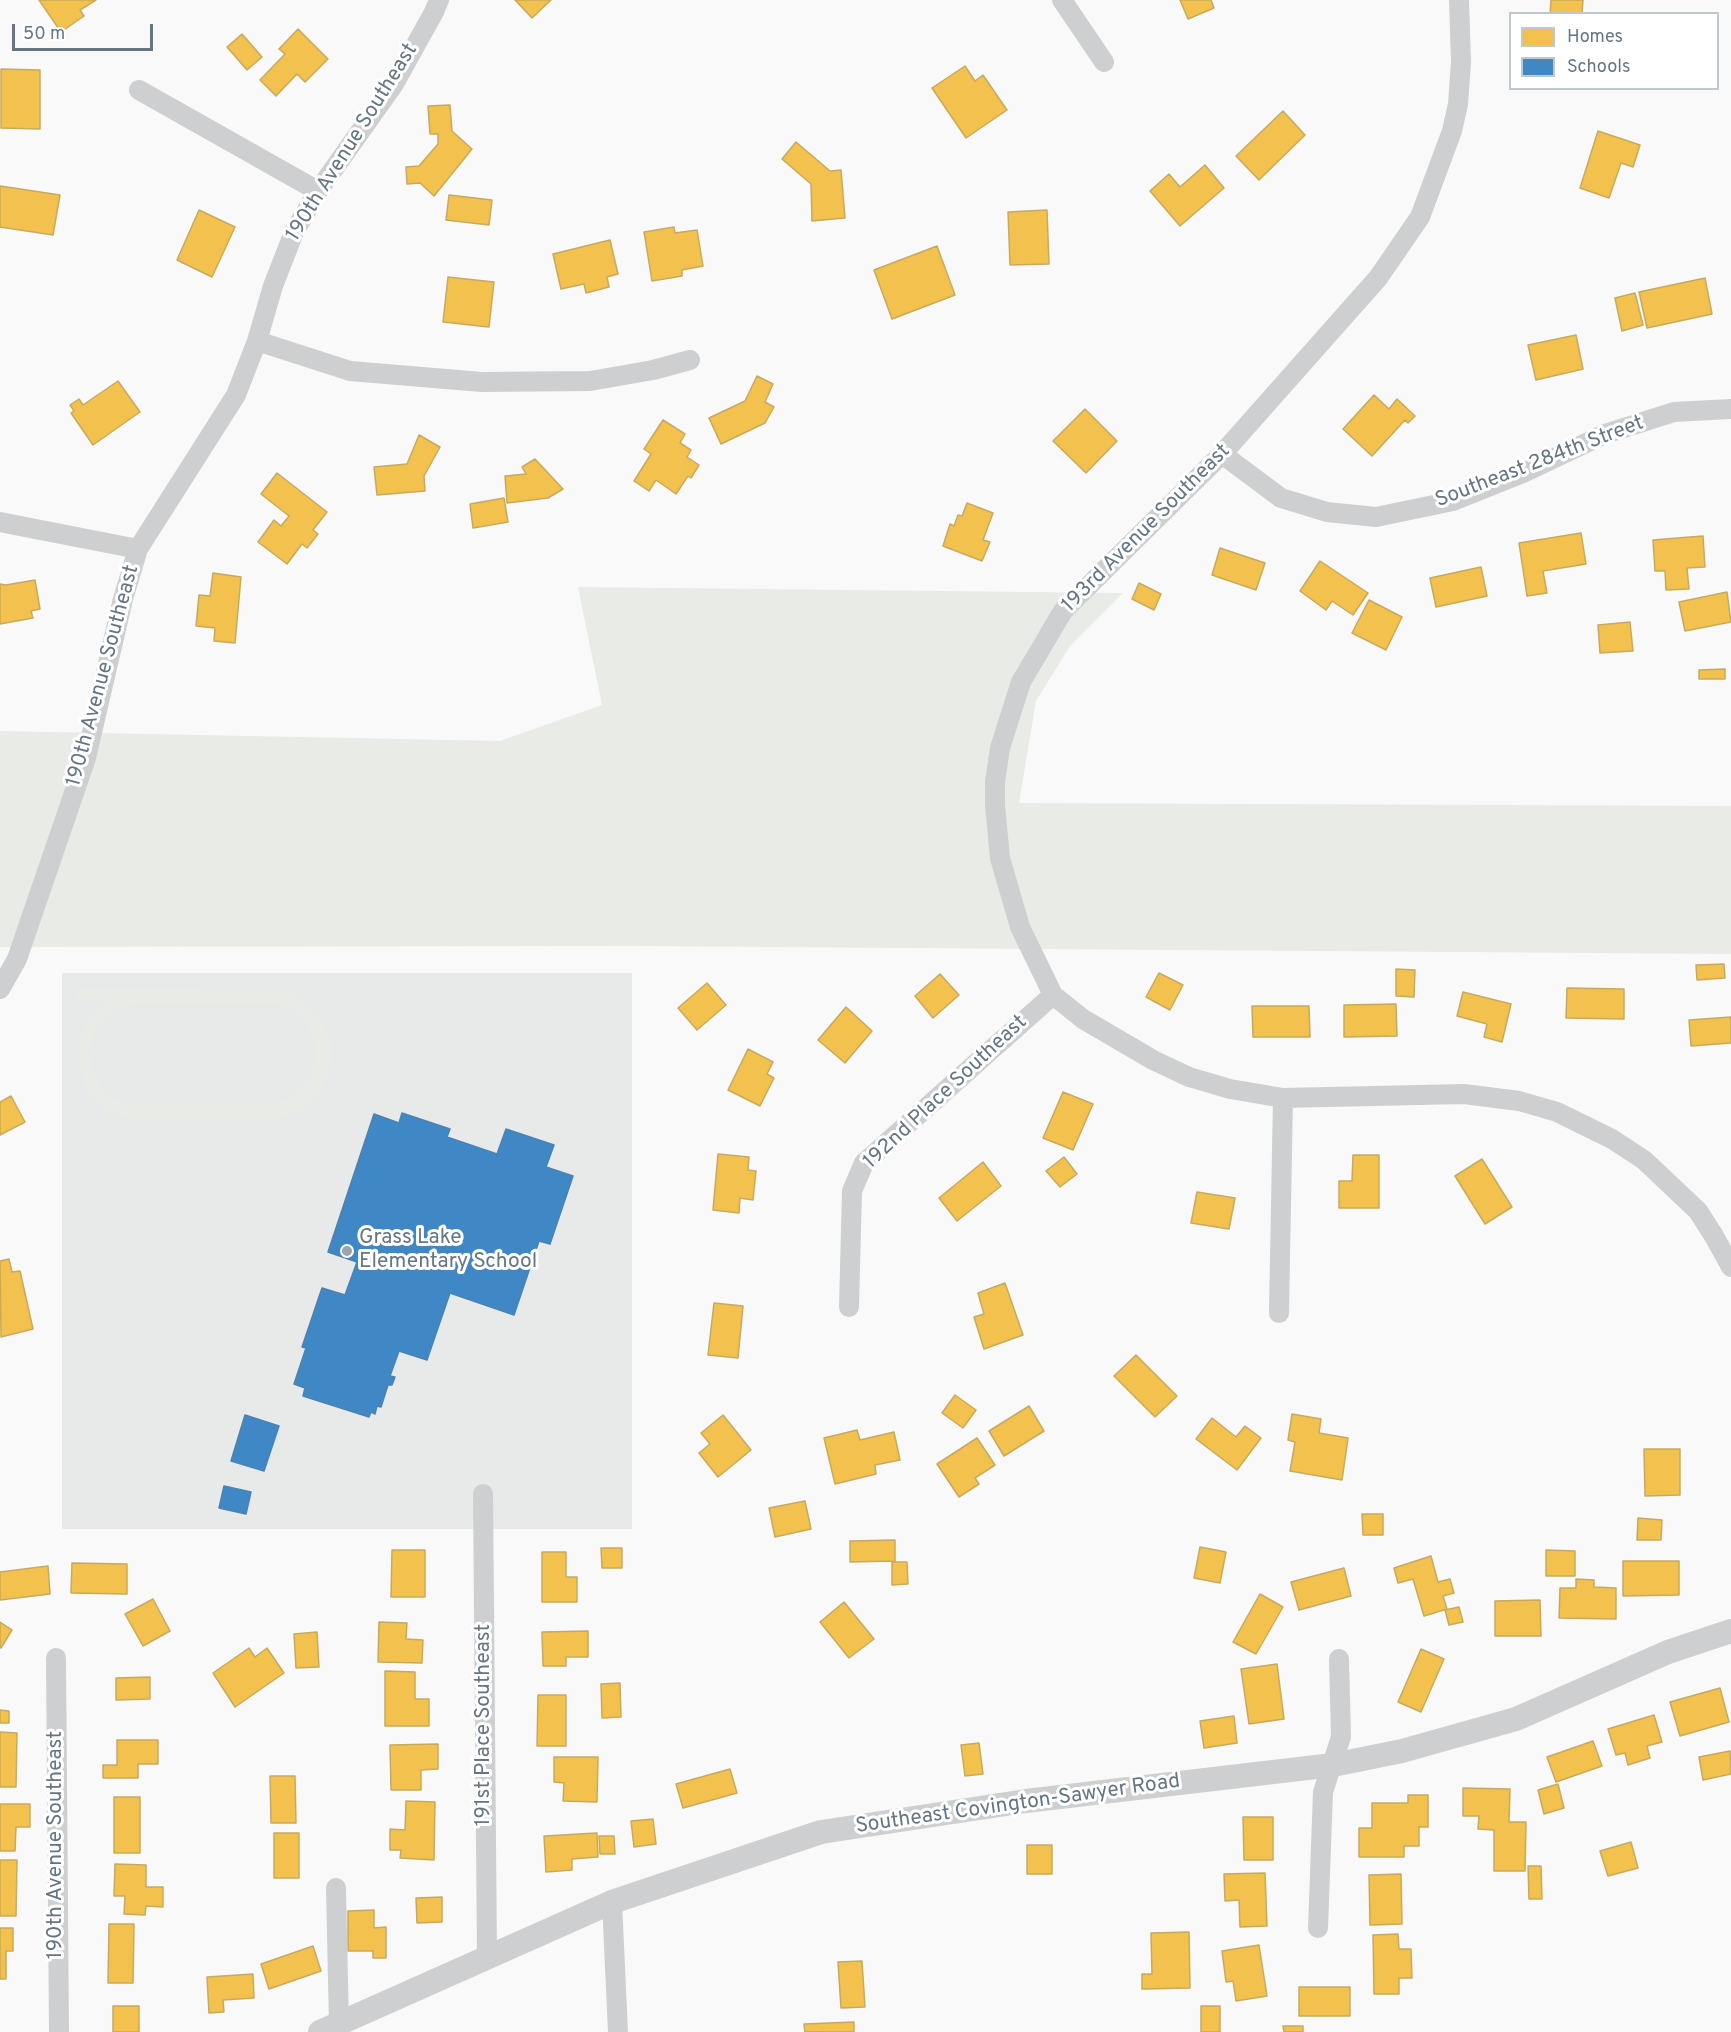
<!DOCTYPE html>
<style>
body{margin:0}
#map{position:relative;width:1731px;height:2032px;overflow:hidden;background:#f9f9f9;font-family:Overpass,sans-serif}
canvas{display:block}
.legend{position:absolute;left:1509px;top:12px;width:210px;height:78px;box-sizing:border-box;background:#fff;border:2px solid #c1c8cd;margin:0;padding:8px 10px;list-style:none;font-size:18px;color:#657683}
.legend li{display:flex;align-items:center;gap:12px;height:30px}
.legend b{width:30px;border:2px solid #c1c8cd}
.scale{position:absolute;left:12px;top:24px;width:141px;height:27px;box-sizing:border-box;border:3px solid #657683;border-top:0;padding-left:8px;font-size:18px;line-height:21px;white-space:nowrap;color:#657683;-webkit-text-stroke:4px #fff;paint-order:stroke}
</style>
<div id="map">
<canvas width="1731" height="2032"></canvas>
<ul class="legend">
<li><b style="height:16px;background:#f2c14e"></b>Homes</li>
<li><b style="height:16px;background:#3f88c5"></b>Schools</li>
</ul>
<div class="scale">50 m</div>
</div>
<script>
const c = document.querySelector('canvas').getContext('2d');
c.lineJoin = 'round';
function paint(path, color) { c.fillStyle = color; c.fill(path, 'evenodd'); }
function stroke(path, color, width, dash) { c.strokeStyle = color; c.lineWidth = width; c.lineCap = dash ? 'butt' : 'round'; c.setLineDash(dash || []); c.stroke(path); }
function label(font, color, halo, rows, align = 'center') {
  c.font = font + ' Overpass,sans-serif'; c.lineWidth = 6; c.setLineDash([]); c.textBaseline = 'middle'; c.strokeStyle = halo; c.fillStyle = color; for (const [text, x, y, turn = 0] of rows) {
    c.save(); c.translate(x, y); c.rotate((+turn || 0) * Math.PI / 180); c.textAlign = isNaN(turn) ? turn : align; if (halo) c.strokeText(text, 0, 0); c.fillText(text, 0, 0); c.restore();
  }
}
paint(new Path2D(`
 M62 973H632V1529H62Z`), '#e8e9e9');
paint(new Path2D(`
 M578 587 1123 593 1070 646 1036 701 1019 803 1731 806V954L633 946 0 947V731L500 741 602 705Z
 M77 988 288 990C313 1008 338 1030 331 1064 325 1091 305 1116 276 1119 258 1122 239 1120 221 1120 195 1120 169 1121 143 1121 130 1119 118 1117 107 1110 83 1095 73 1062 81 1035 85 1021 96 1011 106 1001H77ZM273 1003C329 1019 329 1088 273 1104H128C118 1100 108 1095 101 1086 80 1058 92 1019 123 1007 129 1005 136 1004 142 1004Z`), '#e8ebe6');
const homes = new Path2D(`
 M39 0H96L80 10 84 16 61 32Z
 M515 0H551L532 18Z
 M1180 0H1211L1214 8 1188 19Z
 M1551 0H1583L1582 14H1550Z
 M298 29 328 59 305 82 297 74 276 96 260 80 285 54 279 49Z
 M242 34 262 57 247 70 227 47Z
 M965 66 975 81 983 75 1007 110 966 138 932 88Z
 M1 69 40 70V129L1 128Z
 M450 105 452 131 472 149 434 196 420 183 407 184 406 167 419 166 438 144V134H430L428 106Z
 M1283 111 1305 135 1259 180 1236 156Z
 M1598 131 1640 145 1633 167 1621 163 1609 198 1580 188Z
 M796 142 830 171 841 170 845 218 812 221 811 184 782 159Z
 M1205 165 1224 188 1180 226 1150 191 1169 174 1180 187Z
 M0 186 60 195 53 235 0 227Z
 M449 195 492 200 489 225 446 220Z
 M199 210 235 227 212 277 177 260Z
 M1047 210 1049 264 1010 265 1008 212Z
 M674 227 675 233 697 230 703 266 682 270V276L652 281 644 232Z
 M610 240 618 274 607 277 609 287 586 293 584 284 561 289 553 254Z
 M937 246 955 295 892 319 874 270Z
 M448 277 494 282 489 327 443 322Z
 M1705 278 1712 314 1647 328 1639 292Z
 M1635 293 1643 325 1622 331 1615 298Z
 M1576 335 1583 369 1536 380 1528 345Z
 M757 376 773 384 765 402 774 407 765 423 721 444 709 418 745 401Z
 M118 381 140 412 93 445 71 413 74 411 70 405 79 399 83 405Z
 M1374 395 1389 409 1397 399 1415 416 1408 423 1405 420 1372 456 1343 429Z
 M1085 409 1117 441 1086 473 1053 441Z
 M663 420 685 434 680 443 691 450 687 457 699 465 691 478 688 476 676 494 656 480 649 491 634 481 651 454 644 449Z
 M419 435 440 447 424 476 425 491 377 495 374 467 407 464Z
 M535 459 563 489 548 498 507 503 505 476 526 474 522 467Z
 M277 473 327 512 313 530 318 534 307 548 302 544 287 564 258 542 274 520 281 526 289 516 261 494Z
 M504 498 508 522 473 528 470 504Z
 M967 503 993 513 983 540 990 542 982 561 943 546 950 524 954 526 958 515 962 516Z
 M1581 533 1586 564 1543 571 1547 593 1527 596 1519 543Z
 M1703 536 1705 567 1687 568 1689 589 1666 590 1665 571H1655L1653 540Z
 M1220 548 1265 563 1256 590 1212 575Z
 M1320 561 1368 593 1353 615 1332 601 1326 610 1300 591Z
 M1481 567 1487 596 1436 607 1430 578Z
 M213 573 241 577 235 643 214 641 215 628 196 626 199 595 210 596Z
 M35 580 40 609 31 611 33 618 0 624V584L6 585Z
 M1139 583 1161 594 1154 610 1132 599Z
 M1727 592 1731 622 1685 631 1679 602Z
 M1369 600 1402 617 1386 650 1352 633Z
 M1630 622 1633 651 1600 653 1598 625Z
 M1725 669V679H1699V670Z
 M1724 964 1725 978 1697 980 1696 965Z
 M1396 969 1415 970 1414 997 1396 996Z
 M1159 973 1183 985 1170 1010 1146 997Z
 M940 974 959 995 933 1018 915 996Z
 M707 983 726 1005 697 1030 678 1008Z
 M1567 988 1624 989V1019L1566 1018Z
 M1463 992 1511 1004 1502 1042 1484 1037 1487 1024 1457 1016Z
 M1396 1004 1397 1036 1344 1037V1005Z
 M1252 1006H1309L1310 1037H1253Z
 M846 1007 872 1031 845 1063 818 1040Z
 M1731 1017V1043L1691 1046 1689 1020Z
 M748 1049 773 1062 767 1074 774 1078 760 1106 728 1090Z
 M1063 1092 1093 1104 1073 1150 1043 1138Z
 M11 1096 25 1122 0 1135V1102Z
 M718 1154 749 1157 748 1170 756 1171 753 1200 740 1198 739 1213 713 1210Z
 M1353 1155H1379V1208H1339V1181H1352Z
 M1064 1157 1077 1174 1060 1187 1046 1171Z
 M1482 1159 1512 1207 1485 1224 1455 1176Z
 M983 1162 1001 1186 957 1221 939 1198Z
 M1197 1192 1235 1198 1229 1229 1191 1223Z
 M9 1259 12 1272 20 1271 33 1329 1 1337 0 1261Z
 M1005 1283 1023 1335 984 1349 974 1317 984 1314 978 1293Z
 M714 1303 743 1306 738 1358 708 1355Z
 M1136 1355 1177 1396 1155 1417 1114 1376Z
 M955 1395 976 1410 963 1428 942 1413Z
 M1029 1406 1044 1431 1004 1456 989 1431Z
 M1292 1414 1321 1419 1319 1433 1348 1438 1342 1480 1290 1471 1295 1442 1288 1440Z
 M723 1415 751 1450 718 1477 699 1453 710 1444 701 1433Z
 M1212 1418 1236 1437 1245 1426 1261 1438 1237 1470 1196 1439Z
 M857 1430 860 1440 894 1432 900 1460 875 1465 876 1474 835 1484 824 1438Z
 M977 1438 995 1465 975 1478 979 1484 959 1497 937 1464Z
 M1644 1449H1680V1495L1645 1496Z
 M805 1501 811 1529 775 1537 769 1508Z
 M1362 1514H1383V1535H1363Z
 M1638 1518 1662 1520 1661 1540H1637Z
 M895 1540V1561L850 1562V1541Z
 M1200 1547 1226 1552 1220 1583 1194 1578Z
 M601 1548H622V1568H602Z
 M392 1550H425V1597H391Z
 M1546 1550 1575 1551V1576H1546Z
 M542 1552H566V1577H577V1602H542Z
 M1431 1556 1438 1582 1450 1579 1454 1593 1443 1596 1447 1609 1424 1616 1413 1579 1398 1583 1394 1568Z
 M1623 1561H1679V1595L1623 1596Z
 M892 1562H907L908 1584 892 1585Z
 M72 1563 127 1564V1594L71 1593Z
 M48 1566 50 1594 0 1600V1572Z
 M1344 1568 1351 1596 1299 1610 1291 1582Z
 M1576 1579 1594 1580V1587L1616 1588V1619L1559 1618 1560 1588H1576Z
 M1260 1594 1283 1607 1256 1654 1233 1642Z
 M153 1599 170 1631 143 1646 125 1614Z
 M1540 1600 1541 1636H1495V1601Z
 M844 1602 874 1639 849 1658 820 1622Z
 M1459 1607 1463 1622 1449 1625 1445 1610Z
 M0 1622 12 1630 1 1648 0 1647Z
 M379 1622 407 1623 406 1639 423 1640 422 1663 378 1662Z
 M588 1631V1657H566V1666H543L542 1632Z
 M317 1632 319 1667 296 1668 294 1634Z
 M249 1648 255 1657 267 1648 284 1673 235 1707 213 1673Z
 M1421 1649 1444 1659 1421 1712 1398 1702Z
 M1277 1664 1284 1719 1249 1724 1241 1669Z
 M385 1671 415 1672V1699H429V1726H385Z
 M150 1677V1699L116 1700V1678Z
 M620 1683 621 1717 602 1718 601 1684Z
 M1720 1688 1729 1722 1680 1736 1670 1702Z
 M538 1695H566V1746H537Z
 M0 1710 9 1711V1723H0Z
 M1654 1715 1662 1742 1647 1746 1650 1758 1628 1765 1625 1753 1616 1755 1608 1729Z
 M1234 1716 1237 1743 1204 1748 1200 1721Z
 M0 1732 17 1733 16 1787H0Z
 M117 1740H158V1764H138V1778H103V1765H117Z
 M1593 1741 1602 1766 1556 1782 1547 1757Z
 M979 1743 983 1774 965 1776 961 1745Z
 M438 1744V1769L421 1770V1790H391L390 1745Z
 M1730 1751 1731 1774 1703 1780 1699 1757Z
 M554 1757H598L597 1802 563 1801 564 1783 554 1782Z
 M730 1769 737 1793 683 1808 676 1784Z
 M270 1776H295L296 1823H271Z
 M1558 1784 1564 1808 1544 1814 1538 1790Z
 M1463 1788 1510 1789 1509 1822H1526L1525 1871H1494V1830L1478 1829 1479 1816H1463Z
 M1408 1795H1428V1827H1419V1846H1404V1857H1359V1828H1372V1803H1408Z
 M114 1797H140V1853H114Z
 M406 1801 435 1802 434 1860 400 1858 401 1850H390V1829L405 1830Z
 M0 1804H30V1827H16L15 1851H0Z
 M1243 1817H1273V1860H1244Z
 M653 1819 656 1844 634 1847 631 1821Z
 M274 1833H299V1878H274Z
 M597 1833 598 1857 572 1859V1870L546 1872 544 1836Z
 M599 1836H614L615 1854H600Z
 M1631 1842 1638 1868 1608 1876 1600 1851Z
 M1027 1845H1052V1874H1027Z
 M0 1860H17L16 1916H0Z
 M115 1864 146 1865V1887H163V1907L146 1906 145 1915 124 1914 125 1896H114Z
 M1528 1866H1541L1542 1899H1529Z
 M1265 1873 1267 1926 1240 1927 1239 1900 1225 1901 1224 1874Z
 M1401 1874 1402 1924 1370 1925 1369 1875Z
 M442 1897V1922L417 1923 416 1898Z
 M374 1910V1928L386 1927V1958H373V1951H348V1911Z
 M109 1924H134L133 1983H108Z
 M0 1928H13V1951H6V1979H0Z
 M1189 1932 1190 1988 1142 1989V1974H1152L1151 1933Z
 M1398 1934 1399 1949H1411L1412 1978H1399V1994H1374L1373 1935Z
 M1259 1945 1267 1996 1236 2001 1233 1981 1226 1982 1222 1951Z
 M313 1946 321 1971 269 1989 261 1964Z
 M862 1961 865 2007 841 2008 838 1962Z
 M253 1974 254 1998 223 2000 224 2012 209 2013 207 1977Z
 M1299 1987H1350V2016H1299Z
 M113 2006H139V2032H113Z
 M1201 2006H1220V2032H1201Z
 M854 2022V2032H805L804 2024Z
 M1283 2026H1303V2032H1284Z`);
paint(homes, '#f2c14e');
stroke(homes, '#c8aa5e', 1.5);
const schools = new Path2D(`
 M402 1113 450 1129 447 1137 497 1154 506 1129 554 1145 546 1167 573 1176 550 1244 539 1241 514 1315 450 1293 427 1360 399 1351 390 1376 395 1377 392 1385H388L381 1407 377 1406 375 1414 371 1412 369 1417 303 1396 305 1388 294 1384 306 1348 302 1347 322 1288 345 1295 357 1262 328 1252 374 1114 399 1123Z
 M245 1415 279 1426 264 1471 231 1461Z
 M224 1486 251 1492 246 1514 219 1508Z`);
paint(schools, '#3f88c5');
stroke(schools, '#4a83b1', 1.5);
stroke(new Path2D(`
 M1062 0 1104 62
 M1459 0 1461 62 1458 104 1452 131 1420 217 1378 278 1222 454 1063 611 1021 682 1000 748 995 782V805L1000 858 1020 927 1053 995 1083 1019 1153 1060 1189 1077 1230 1089 1283 1098 1464 1094 1519 1101 1557 1112 1612 1139 1644 1160 1698 1211 1714 1236 1731 1267
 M139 90 318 191
 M257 341 350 371 482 382 590 381 653 370 690 360
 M1222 454 1281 498 1327 512 1376 517 1453 501 1523 473 1605 434 1674 412 1731 409
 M0 522 138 549
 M0 989 17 959 86 758 123 599 138 549 236 395 257 341 273 286 294 232 318 191 394 84 434 12 439 0
 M849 1307 852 1191 864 1163 1053 995
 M1279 1313 1283 1098
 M483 1494 487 1957
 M56 1658 59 2032
 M336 1888 339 2025
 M612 1902 618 2032
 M1318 1928 1323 1792 1341 1737 1339 1659`), '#cecfd0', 20);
stroke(new Path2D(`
 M320 2032 612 1902 821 1832 1026 1801 1333 1765 1402 1751 1516 1719 1668 1652 1731 1631`), '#cecfd0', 24);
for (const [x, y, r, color] of [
 [347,1251,6,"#99a4ac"]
]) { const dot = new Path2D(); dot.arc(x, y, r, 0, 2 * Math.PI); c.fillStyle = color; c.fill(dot); stroke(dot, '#fff', 2); }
label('21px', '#657683', '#fff', [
 ["190th Avenue Southeast",353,143,-58],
 ["Southeast 284th Street",1540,463,-21],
 ["193rd Avenue Southeast",1147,529,-45],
 ["190th Avenue Southeast",104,676,-75],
 ["192nd Place Southeast",946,1093,-43],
 ["191st Place Southeast",485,1725,-90],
 ["Southeast Covington-Sawyer Road",1018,1805,-8],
 ["190th Avenue Southeast",57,1845,-90]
]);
label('21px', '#657683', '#fff', [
 ["Grass Lake",359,1239],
 ["Elementary School",359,1263]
], 'left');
</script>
